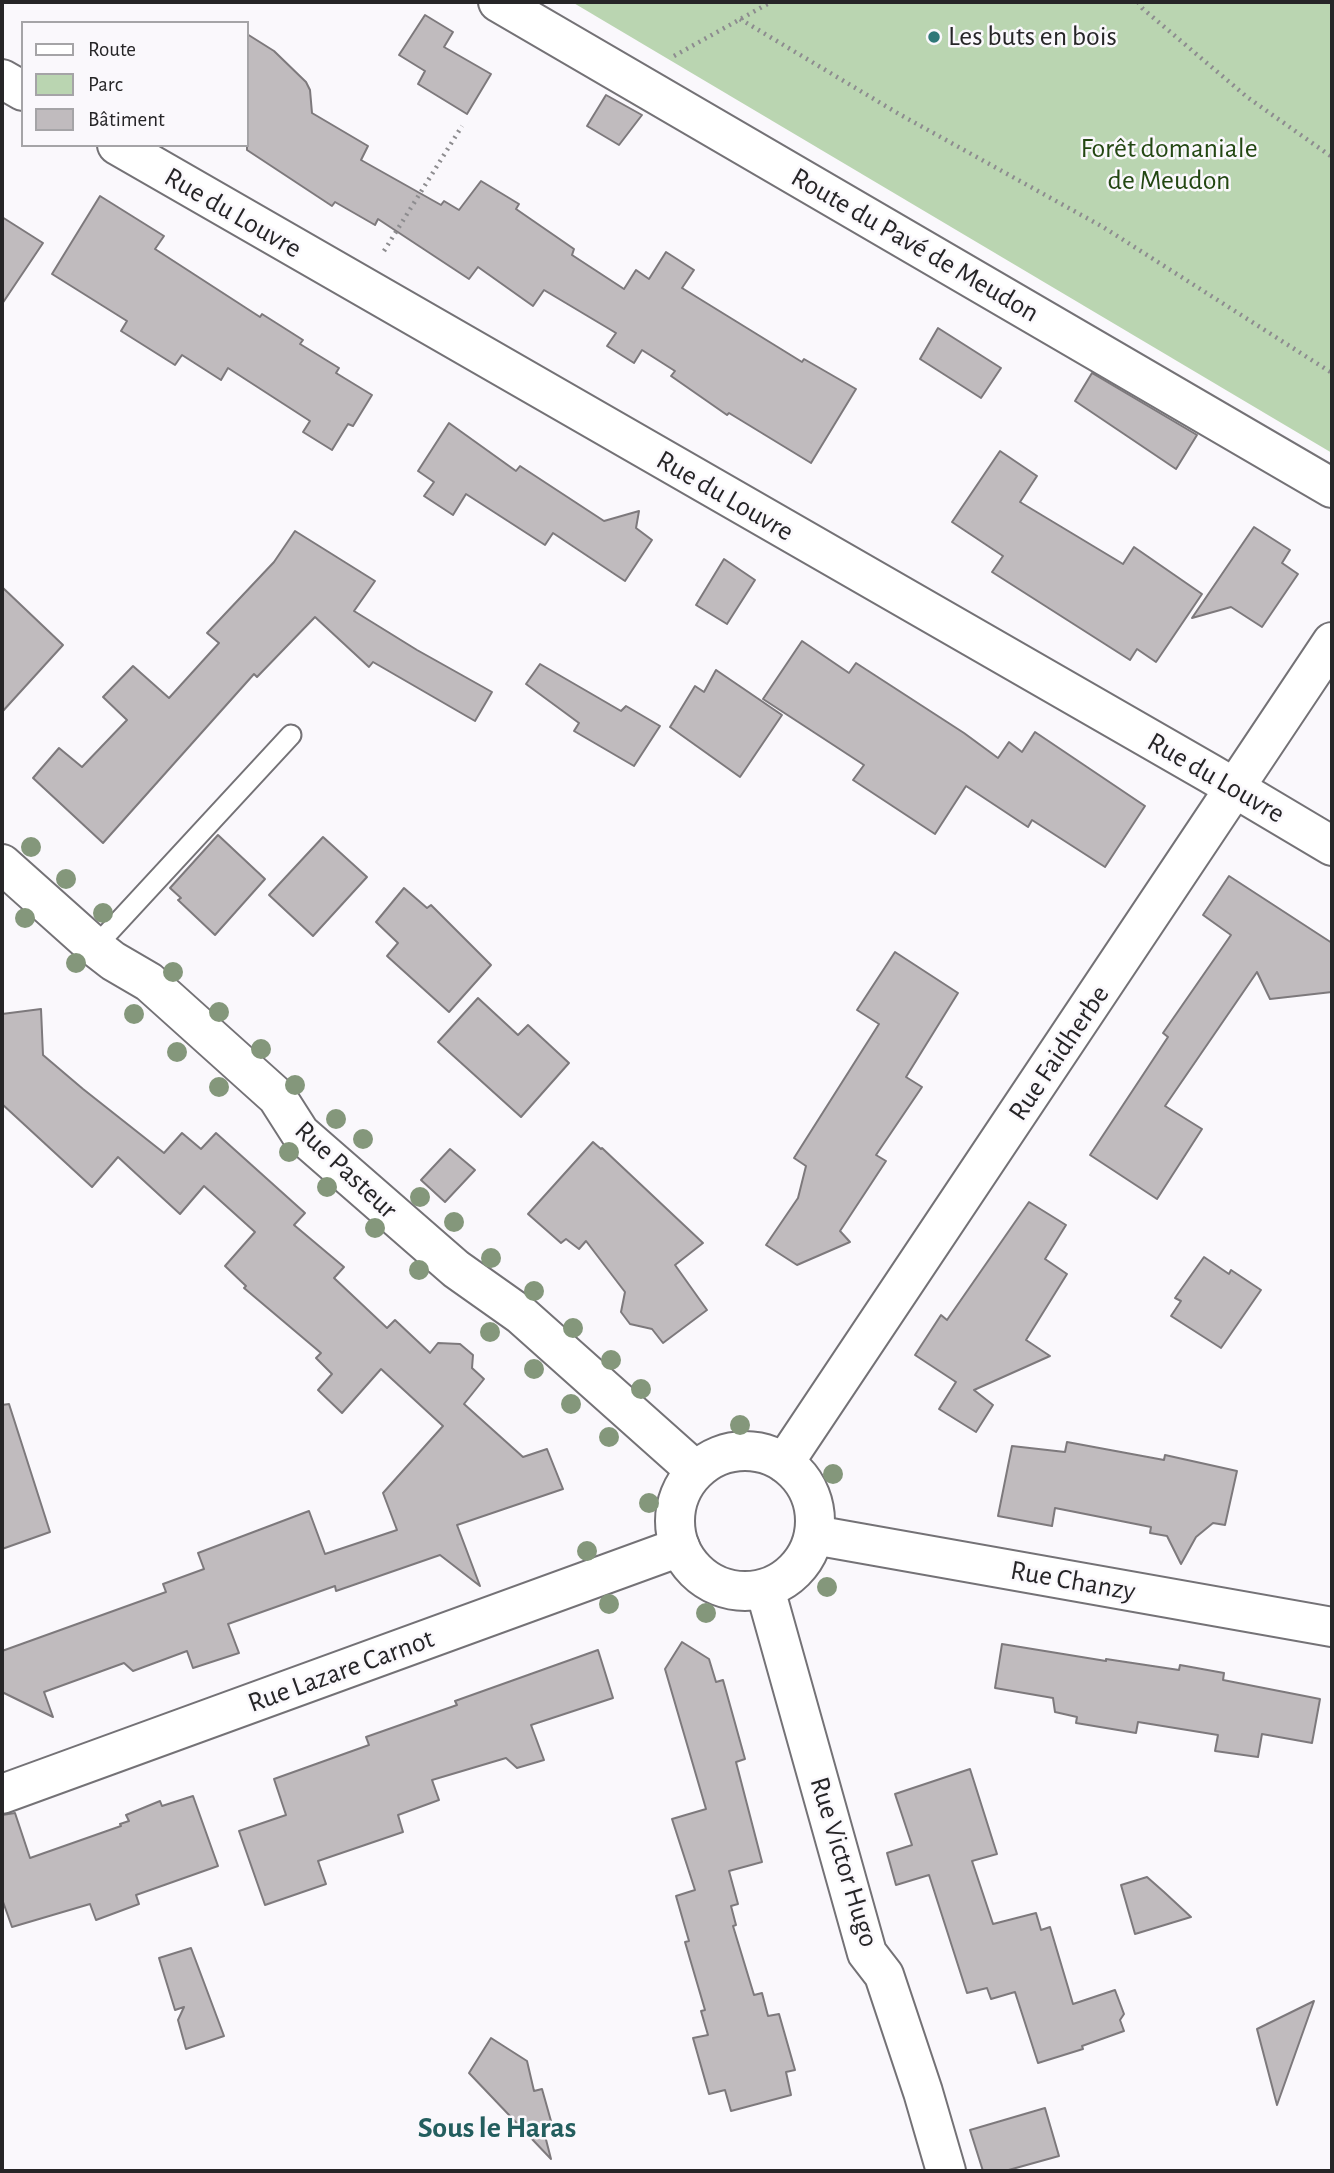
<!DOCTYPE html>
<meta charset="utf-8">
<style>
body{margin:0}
#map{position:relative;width:1334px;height:2173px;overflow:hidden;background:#faf8fc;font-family:"Alegreya Sans",sans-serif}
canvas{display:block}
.frame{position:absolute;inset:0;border:4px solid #262527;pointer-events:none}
.legend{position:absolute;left:21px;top:21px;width:228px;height:126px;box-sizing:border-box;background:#faf8fc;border:2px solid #a5a4a7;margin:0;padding:9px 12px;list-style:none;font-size:21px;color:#262527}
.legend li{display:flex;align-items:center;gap:14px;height:35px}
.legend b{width:35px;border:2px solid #a5a4a7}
</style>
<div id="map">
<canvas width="1334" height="2173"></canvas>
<div class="frame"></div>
<ul class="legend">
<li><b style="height:9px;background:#fff"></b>Route</li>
<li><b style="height:19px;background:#bad5b1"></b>Parc</li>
<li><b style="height:19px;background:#c0bbbe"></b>Bâtiment</li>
</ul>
</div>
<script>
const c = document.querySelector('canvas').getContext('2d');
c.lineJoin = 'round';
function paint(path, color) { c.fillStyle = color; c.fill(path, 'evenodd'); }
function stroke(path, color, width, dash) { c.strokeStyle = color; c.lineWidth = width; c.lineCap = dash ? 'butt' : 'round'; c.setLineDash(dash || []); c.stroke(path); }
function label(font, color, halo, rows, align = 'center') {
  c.font = font + ' "Alegreya Sans",sans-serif'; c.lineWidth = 5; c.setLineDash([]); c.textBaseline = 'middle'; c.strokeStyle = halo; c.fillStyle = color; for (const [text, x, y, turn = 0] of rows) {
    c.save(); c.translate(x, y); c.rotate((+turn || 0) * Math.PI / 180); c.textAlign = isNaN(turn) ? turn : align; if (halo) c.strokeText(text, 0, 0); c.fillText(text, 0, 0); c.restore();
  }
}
paint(new Path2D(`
 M572 2H1332V453Z`), '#bad5b1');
const building = new Path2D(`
 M425 15 453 32 444 47 491 74 467 114 418 84 425 71 399 55Z
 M247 34 274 51 306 82 310 90 312 113 368 146 361 160 441 205 444 201 459 210 481 181 519 204 516 209 574 249 572 255 624 289 636 270 649 279 666 252 694 270 682 288 802 362 804 359 856 389 811 463 729 413 727 415 671 376 675 371 642 350 634 363 607 346 616 333 544 290 533 306 478 267 469 279 378 219 375 225 335 202 332 206 247 150Z
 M606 95 642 115 619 145 587 126Z
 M100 196 164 236 155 249 260 317 262 314 303 340 300 344 339 368 336 373 372 395 353 426 348 424 332 450 303 432 310 421 228 368 221 380 182 355 175 365 121 331 127 321 52 274Z
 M2 217 43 243 2 304Z
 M938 328 1001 368 981 398 920 359Z
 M1092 373 1197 435 1176 469 1075 401Z
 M449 423 516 471 520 466 604 521 639 511 636 528 652 540 625 581 553 533 545 545 466 494 453 515 424 496 434 482 418 471Z
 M1000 451 1037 476 1020 502 1123 564 1134 547 1202 594 1156 662 1137 649 1130 660 992 572 1003 556 952 522Z
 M1254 527 1290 550 1282 563 1298 574 1262 627 1231 607 1192 618Z
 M295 531 375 581 354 611 417 650 492 692 475 721 373 662 369 667 315 617 257 677 254 674 103 843 33 778 59 748 82 767 127 720 103 697 133 666 169 698 219 643 207 633 274 562Z
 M724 559 755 580 727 624 696 605Z
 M2 587 63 645 2 712Z
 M802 641 849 673 856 663 964 733 998 758 1009 742 1022 752 1035 732 1145 806 1105 867 1032 820 1028 827 966 786 935 834 853 780 864 765 763 699Z
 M540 664 621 711 626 706 660 726 634 766 574 731 579 723 526 684Z
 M716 670 782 715 740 777 670 727 695 686 704 692Z
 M218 835 265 879 215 935 178 900 181 898 170 888Z
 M323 837 367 877 313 936 269 895Z
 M1229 876 1332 943V992L1270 999 1257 972 1165 1106 1202 1129 1157 1199 1090 1155 1168 1037 1163 1033 1231 935 1203 915Z
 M404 888 427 908 431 905 491 965 449 1012 387 956 398 943 376 922Z
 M895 952 958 993 906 1077 922 1087 876 1155 886 1161 840 1231 850 1242 797 1265 766 1245 798 1198 806 1166 794 1158 879 1024 857 1010Z
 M478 998 518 1035 528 1025 569 1063 521 1117 438 1042Z
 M41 1009 43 1055 83 1089 164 1153 182 1133 201 1149 216 1133 305 1213 294 1225 344 1267 334 1278 387 1328 395 1320 430 1353 438 1343 460 1344 473 1355 472 1368 484 1379 464 1404 523 1457 547 1449 563 1489 457 1525 480 1586 440 1555 336 1591 335 1586 228 1624 239 1653 193 1668 187 1651 133 1671 124 1663 44 1692 53 1717 2 1692V1651L166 1592 163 1584 204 1569 198 1553 309 1511 325 1554 397 1530 383 1493 443 1426 381 1369 342 1413 318 1390 332 1374 316 1358 321 1353 244 1288 246 1286 225 1266 255 1232 204 1186 180 1214 118 1157 92 1187 2 1104V1014Z
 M593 1142 601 1149 602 1148 703 1243 675 1265 707 1310 663 1343 652 1329 630 1324 621 1312 625 1292 586 1241 579 1249 566 1239 561 1243 528 1214Z
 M450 1149 475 1170 445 1202 421 1180Z
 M1029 1202 1066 1225 1045 1259 1067 1274 1026 1340 1050 1356 974 1390 993 1405 976 1432 939 1409 956 1382 915 1355 941 1315 947 1320Z
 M1204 1257 1229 1274 1231 1270 1261 1290 1221 1348 1171 1316 1181 1301 1175 1298Z
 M9 1404 50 1532 2 1549V1405Z
 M1067 1442 1164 1460 1165 1455 1237 1471 1225 1525 1213 1523 1196 1537 1181 1564 1167 1536 1150 1533 1151 1527 1055 1508 1052 1526 998 1516 1012 1446 1065 1452Z
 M682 1642 709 1659 716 1682 723 1680 745 1759 736 1762 762 1862 729 1871 738 1904 731 1906 736 1925 733 1926 754 1995 762 1993 768 2016 779 2014 795 2070 786 2072 791 2095 731 2111 725 2090 709 2094 693 2038 708 2035 701 2011 705 2010 685 1942 689 1941 676 1896 695 1890 672 1819 706 1809 665 1669Z
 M1002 1644 1106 1661V1659L1179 1670 1180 1665 1224 1673 1223 1680 1320 1699 1312 1743 1262 1734 1258 1757 1215 1751 1218 1735 1138 1722 1136 1733 1076 1723 1077 1717 1055 1712 1053 1698 995 1688Z
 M598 1650 613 1698 531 1725 544 1760 517 1768 506 1758 432 1780 439 1800 398 1815 403 1832 318 1861 326 1884 265 1905 239 1831 286 1815 274 1779 369 1745 366 1737 457 1705 455 1701Z
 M970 1769 997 1854 972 1861 993 1924 1036 1913 1041 1930 1050 1927 1073 2004 1115 1990 1124 2014 1120 2020 1124 2031 1082 2046 1083 2049 1038 2063 1015 1992 991 1999 987 1988 967 1993 929 1875 896 1885 887 1853 912 1845 895 1794Z
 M193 1796 218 1866 136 1895 139 1904 96 1920 90 1904 12 1927 2 1899V1815L15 1813 30 1858 121 1826 120 1824 129 1821 126 1815 160 1801 162 1806Z
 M1147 1877 1164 1892 1191 1917 1135 1934 1121 1885Z
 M191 1948 224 2036 186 2049 178 2020 184 2007 175 2010 159 1958Z
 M1314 2001 1277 2105 1257 2029Z
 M491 2038 527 2061 534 2091 542 2089 551 2121 542 2124 551 2159 469 2073Z
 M1045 2108 1059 2156 1005 2171H983L970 2130Z`);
paint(building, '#c0bbbe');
stroke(building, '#7d797c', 2);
const service = new Path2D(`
 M95 947 291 735`);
const minor = new Path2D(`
 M498 2 1332 488
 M2 79 23 91
 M117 145 1211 774 1332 846
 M2 864 95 947 113 961 149 982 277 1097 300 1133 456 1269 521 1315 696 1471
 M675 1521a70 70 0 1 1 140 0a70 70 0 1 1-140 0Z
 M784 1463 1332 642
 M765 1589 867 1953 884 1975 923 2092 946 2171`);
const tertiary = new Path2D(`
 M814 1535 1332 1627
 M2 1794 680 1547`);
stroke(service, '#747276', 23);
stroke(minor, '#747276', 42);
stroke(tertiary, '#747276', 42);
stroke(new Path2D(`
 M1138 2 1142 8 1247 97 1332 157
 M740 19 899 114 1103 227 1332 373
 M674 56 771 2
 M384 251 462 126`), '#8d8c8f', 4.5, [2, 5]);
stroke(service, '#fff', 19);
stroke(minor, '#fff', 38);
stroke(tertiary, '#fff', 38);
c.fillStyle = '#84977b';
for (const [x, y] of [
 [31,847],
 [66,879],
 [103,913],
 [25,918],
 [76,963],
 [173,972],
 [219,1012],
 [134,1014],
 [261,1049],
 [177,1052],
 [295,1085],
 [219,1087],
 [336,1119],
 [363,1139],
 [289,1152],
 [327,1187],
 [420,1197],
 [454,1222],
 [375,1228],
 [491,1258],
 [419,1270],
 [534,1291],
 [573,1328],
 [490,1332],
 [611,1360],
 [534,1369],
 [641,1389],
 [571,1404],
 [740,1425],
 [609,1437],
 [833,1474],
 [649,1503],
 [587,1551],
 [827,1587],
 [609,1604],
 [706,1613]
]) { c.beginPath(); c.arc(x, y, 10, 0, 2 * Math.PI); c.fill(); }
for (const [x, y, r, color] of [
 [934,37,7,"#2f7878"]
]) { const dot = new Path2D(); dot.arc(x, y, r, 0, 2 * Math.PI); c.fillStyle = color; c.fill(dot); stroke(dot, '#faf8fc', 2.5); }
label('28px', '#262527', '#faf8fc', [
 ["Les buts en bois",948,37]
], 'left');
label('28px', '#234712', '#faf8fc', [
 ["Forêt domaniale",1169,149],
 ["de Meudon",1169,181]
]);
label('28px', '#262527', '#faf8fc', [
 ["Rue du Louvre",233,213,30],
 ["Route du Pavé de Meudon",915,245,30],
 ["Rue du Louvre",725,496,30],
 ["Rue du Louvre",1216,778,30],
 ["Rue Faidherbe",1059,1053,-56],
 ["Rue Pasteur",346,1170,43],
 ["Rue Chanzy",1073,1581,10],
 ["Rue Lazare Carnot",341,1671,-20],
 ["Rue Victor Hugo",844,1862,73]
]);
label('bold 30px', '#235e5e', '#faf8fc', [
 ["Sous le Haras",497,2128]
]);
</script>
